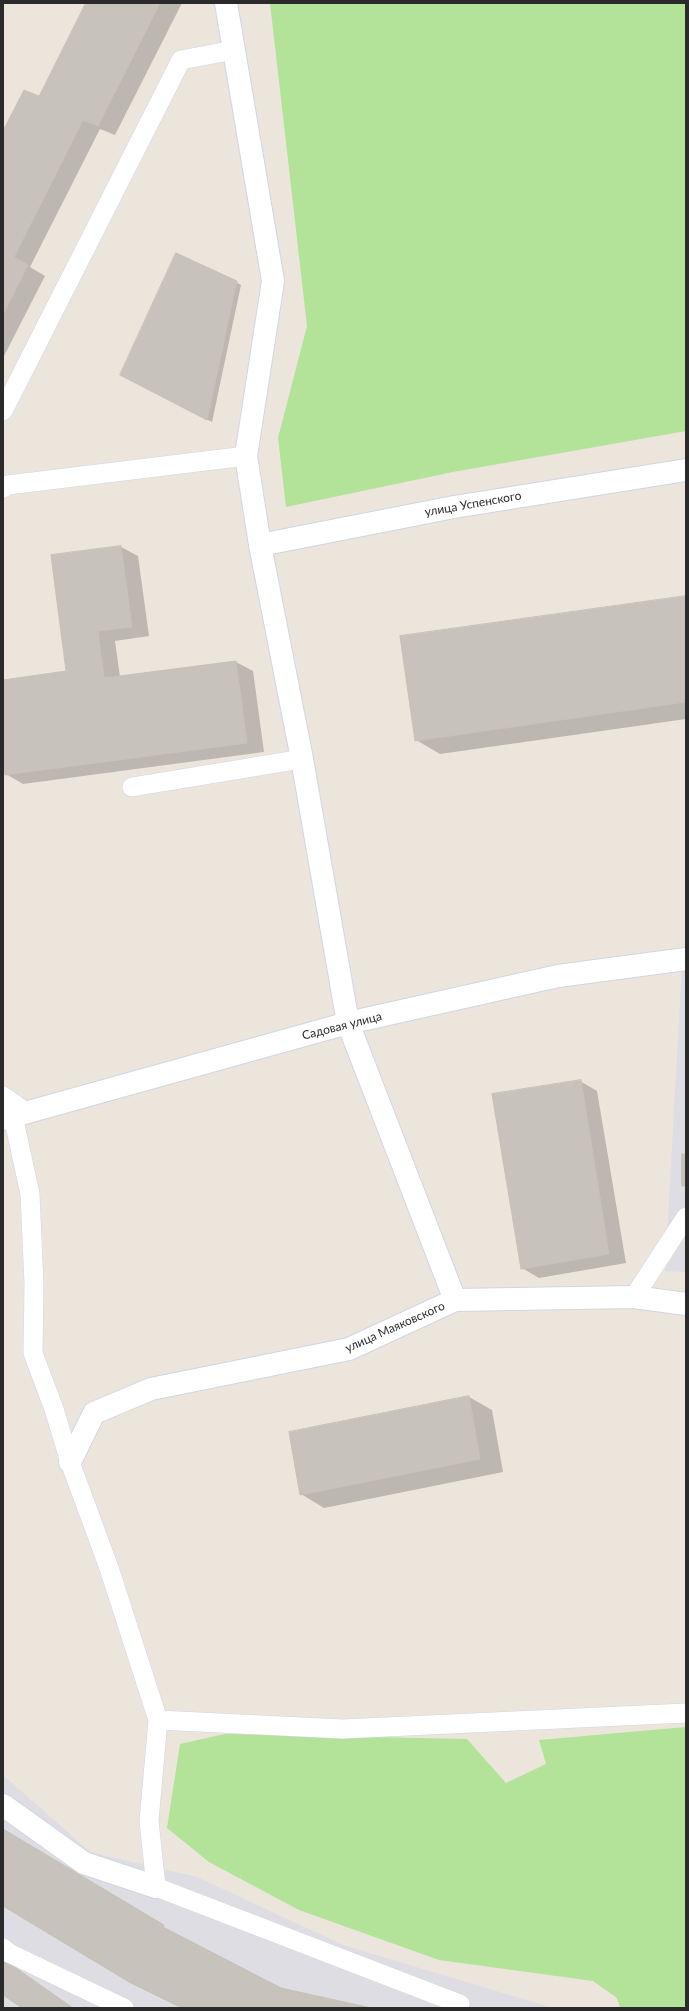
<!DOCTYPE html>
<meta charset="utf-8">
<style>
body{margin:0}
#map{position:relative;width:689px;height:2011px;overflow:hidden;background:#ece5dc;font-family:Lato,sans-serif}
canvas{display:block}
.frame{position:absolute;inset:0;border:4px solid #2a2a2a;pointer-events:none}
</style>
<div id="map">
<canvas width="689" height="2011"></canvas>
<div class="frame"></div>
</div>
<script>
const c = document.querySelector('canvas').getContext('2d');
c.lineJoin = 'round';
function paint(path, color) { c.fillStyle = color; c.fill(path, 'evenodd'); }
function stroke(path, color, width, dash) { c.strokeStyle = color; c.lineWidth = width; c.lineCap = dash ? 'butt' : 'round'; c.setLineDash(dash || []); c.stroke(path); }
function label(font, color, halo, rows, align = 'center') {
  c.font = font + ' Lato,sans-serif'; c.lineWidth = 3.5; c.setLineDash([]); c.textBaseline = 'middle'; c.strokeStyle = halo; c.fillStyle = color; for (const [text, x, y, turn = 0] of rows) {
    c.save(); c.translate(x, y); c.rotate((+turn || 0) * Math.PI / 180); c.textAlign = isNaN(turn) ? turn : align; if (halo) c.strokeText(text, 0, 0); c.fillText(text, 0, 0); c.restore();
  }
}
paint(new Path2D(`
 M682 965H686V1272L665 1271Z
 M3 1775 90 1852 197 1877 343 1945 553 2008H3Z`), '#dfdde4');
paint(new Path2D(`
 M270 3 686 4V431L453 472 286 507 278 438 307 326Z
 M686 1727V2008H620L617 1998 593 1981 439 1960 299 1910 209 1862 167 1828 180 1744 225 1734 467 1739 506 1783 546 1764 539 1740Z`), '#b3e299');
paint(new Path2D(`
 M87 3H182L115 135 100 129 30 267 45 276 3 358V134L40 98Z
 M236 282 241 285 212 422 126 377Z
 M121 547 138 556 149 636 115 641 120 677 236 662 253 671 264 752 23 784 6 774 3 753V681L67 672Z
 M686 597V719L440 754 416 740Z
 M580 1081 597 1091 626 1263 539 1278 522 1268Z
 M469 1397 492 1410 503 1472 324 1508 301 1494Z`), '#0003');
const building = new Path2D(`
 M86 3H160L98 126 83 120 14 257 28 265 3 315V131L24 90 39 96Z
 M176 253 237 281 207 420 120 375Z
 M121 546 132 627 98 631 104 678 236 661 247 743 5 775 3 761V680L66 671 51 555Z
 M686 596V702L415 741 400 636Z
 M581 1080 609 1254 521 1269 492 1094Z
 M682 1154H686V1186H682Z
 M469 1396 480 1459 300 1495 289 1432Z
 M3 1829 164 1925 163 1927 281 1988 371 2008H182L129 1982 3 1906Z
 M3 1959 73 2008H22L3 1995Z`);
paint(building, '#c7c2bc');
stroke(building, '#c7c1b6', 1);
const lane = new Path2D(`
 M3 411 181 60 234 50
 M3 488 8 485 246 456
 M132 787 302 759
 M3 1096 26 1112
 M13 1116 30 1194 34 1284 33 1353 54 1409 70 1462 109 1568 158 1720 149 1821 156 1887 460 2004
 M634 1297 686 1217
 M158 1720 343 1729 686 1713
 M3 1948 9 1953 124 2008`);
const street = new Path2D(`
 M226 3 273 281 246 456 260 545 302 759 348 1023 455 1300
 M260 545 454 507 686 470
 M3 1119 348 1023 558 976 686 959
 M70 1462 94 1413 151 1389 349 1349 455 1300 634 1297 686 1304
 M3 1805 84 1863 156 1887`);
stroke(lane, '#d1d5e3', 20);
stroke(street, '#d1d5e3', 24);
stroke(lane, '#fff', 19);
stroke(street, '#fff', 22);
label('12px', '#2a2a2a', '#fff', [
 ["улица Успенского",473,504,-10],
 ["Садовая улица",342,1026,-14],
 ["улица Маяковского",395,1327,-24]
]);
</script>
